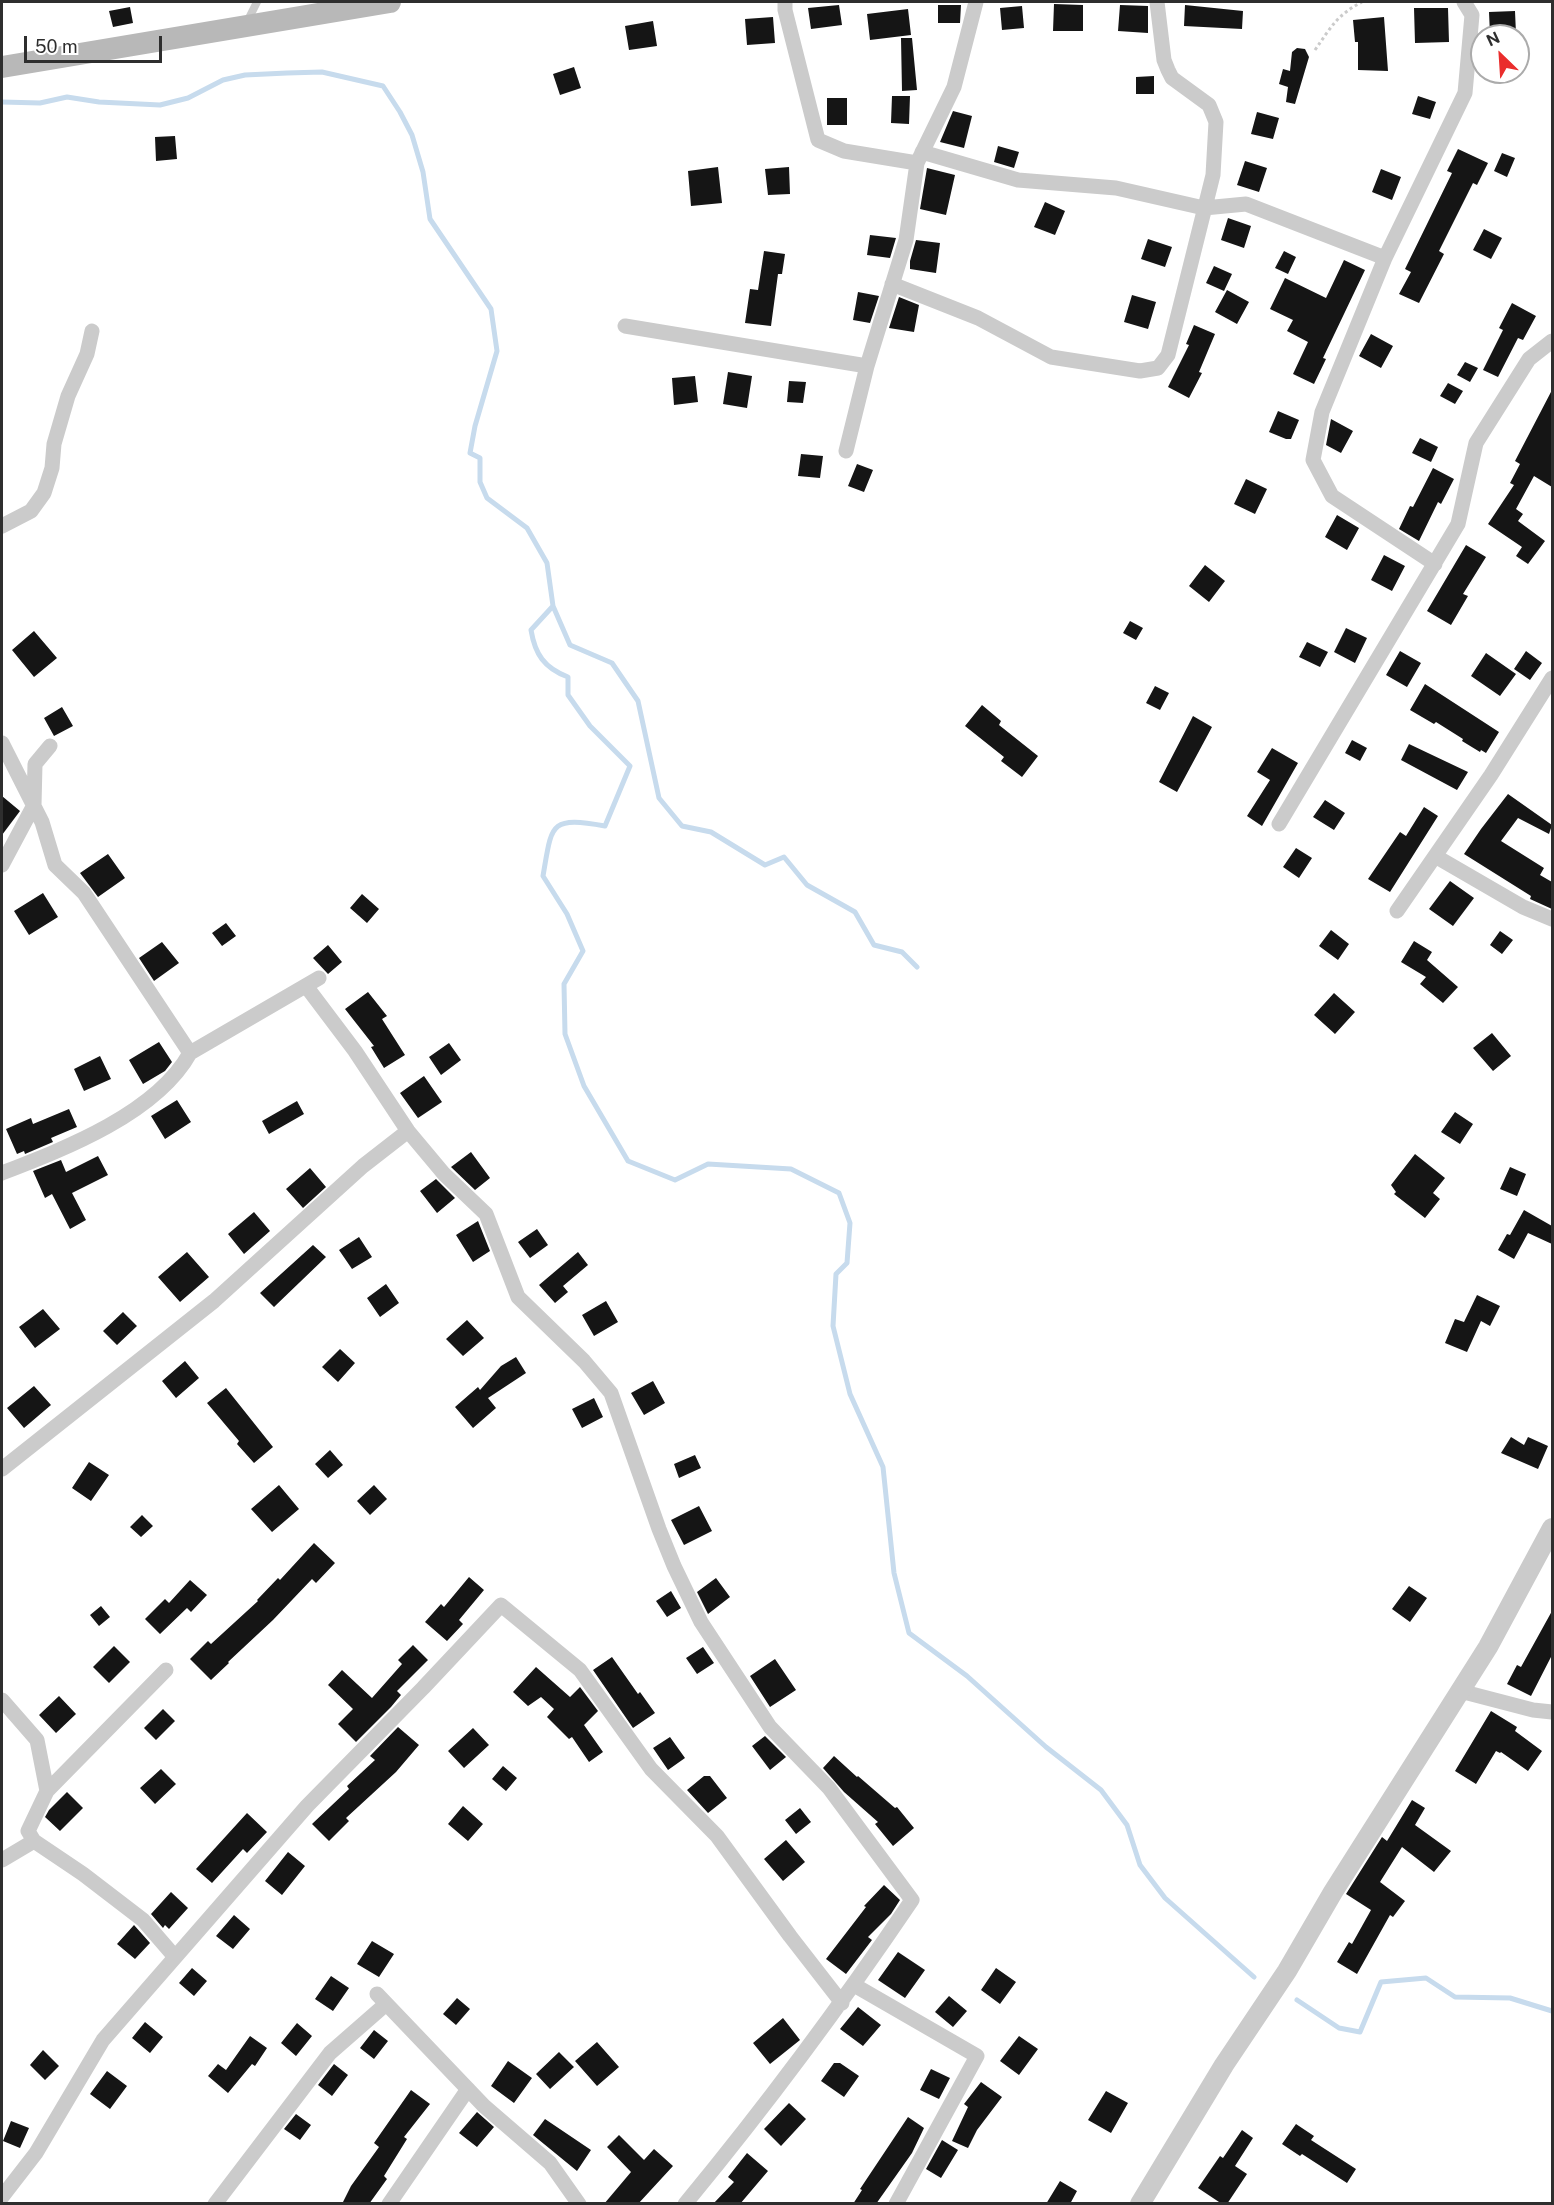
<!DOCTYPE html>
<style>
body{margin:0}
#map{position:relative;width:1554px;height:2205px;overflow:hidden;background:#fff;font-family:"Public Sans",sans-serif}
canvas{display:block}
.frame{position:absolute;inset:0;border:3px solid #2e2e2e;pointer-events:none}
.north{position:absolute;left:1470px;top:24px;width:60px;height:60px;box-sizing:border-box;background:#fff;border:2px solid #ababab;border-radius:50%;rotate:335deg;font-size:16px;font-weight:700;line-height:24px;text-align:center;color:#2e2e2e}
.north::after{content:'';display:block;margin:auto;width:21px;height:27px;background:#ea2d2c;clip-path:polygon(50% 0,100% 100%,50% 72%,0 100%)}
.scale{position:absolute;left:24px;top:36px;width:138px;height:27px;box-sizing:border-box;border:3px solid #2e2e2e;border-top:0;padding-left:8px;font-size:18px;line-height:21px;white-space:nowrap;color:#2e2e2e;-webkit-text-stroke:4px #fff;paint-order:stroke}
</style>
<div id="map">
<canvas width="1554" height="2205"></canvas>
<div class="frame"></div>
<div class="north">N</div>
<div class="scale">50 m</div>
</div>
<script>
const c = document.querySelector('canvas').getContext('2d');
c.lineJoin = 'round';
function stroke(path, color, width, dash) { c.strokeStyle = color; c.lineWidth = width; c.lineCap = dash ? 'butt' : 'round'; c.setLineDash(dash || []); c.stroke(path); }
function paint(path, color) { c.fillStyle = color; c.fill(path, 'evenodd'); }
stroke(new Path2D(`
 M2 102 40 103 67 97 99 102 160 105 188 98 223 80 245 75 287 73 322 72 383 86 400 112 412 135 423 172 430 219 491 309 497 351 475 426 470 453 480 458V482L487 498 527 528 547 563 553 606 531 630C535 654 544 668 568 677V695L590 726 630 766 605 826C549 816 552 824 543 876L567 914 583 951 564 984 565 1034 584 1086 628 1161 675 1180 708 1164 791 1169 839 1193 850 1223 847 1263 836 1274 833 1326 850 1394 883 1467 894 1573 909 1633 967 1676 1046 1747 1101 1790 1127 1825 1140 1865 1165 1898 1254 1977
 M553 606 570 645 612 663 638 701 659 798 682 826 711 832 765 865 784 857 807 885 855 912 874 945 902 952 917 967
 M1297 2000 1339 2028 1360 2032 1381 1982 1426 1978 1455 1997 1510 1998 1552 2011`), '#c7dbed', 5);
paint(new Path2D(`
 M1054 4 1083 5V31H1053Z
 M839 5 842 25 811 29 808 8Z
 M938 5H961L960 23H938Z
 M1120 5 1148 6V33L1118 31Z
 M1185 5 1243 11 1242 29 1184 26Z
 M1022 6 1024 28 1002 30 1000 8Z
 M130 7 133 23 113 27 109 11Z
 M1414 8H1448L1449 42 1415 43Z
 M908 9 911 35 870 40 867 14Z
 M1515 11 1516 34 1490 35 1489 12Z
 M773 17 775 43 747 45 745 19Z
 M1384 17 1388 71 1358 70V42H1355L1353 20Z
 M653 21 657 46 629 50 625 26Z
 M901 38H912L917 90 902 91Z
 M1297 48 1305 49 1309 57 1295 104 1286 102 1288 87 1279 84 1283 69 1290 71 1292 52Z
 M574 67 581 88 560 95 553 74Z
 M1154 76V94H1136V77Z
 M892 96H910L909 124 891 123Z
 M1418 96 1436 102 1430 119 1412 114Z
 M827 98H847V125H827Z
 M953 111 972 116 964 148 940 142Z
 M1257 112 1279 118 1273 139 1251 134Z
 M175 136 177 159 156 161 155 137Z
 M998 146 1019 152 1014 168 994 162Z
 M1458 149 1488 163 1477 185 1473 183 1439 251 1444 254 1419 303 1399 294 1411 272 1405 269 1452 173 1447 171Z
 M1502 153 1515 158 1507 177 1494 171Z
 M1245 161 1267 168 1259 192 1237 185Z
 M718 167 722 203 691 206 688 171Z
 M789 167 790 194 768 195 765 169Z
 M927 168 955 175 946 215 920 209Z
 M1381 169 1401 177 1392 200 1372 192Z
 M1045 202 1065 211 1055 235 1034 227Z
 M1228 218 1251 226 1244 248 1221 240Z
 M1484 229 1502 238 1491 259 1473 250Z
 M870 235 896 238 890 258 867 255Z
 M1148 239 1172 247 1165 267 1141 259Z
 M916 240 940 243 936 273 910 269V261Z
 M764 251 785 254 782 274H778L771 326 745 323 750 289 758 290Z
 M1284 251 1296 257 1288 274 1275 268Z
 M1344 260 1365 270 1323 358 1326 359 1314 384 1293 374 1308 342 1287 331 1293 320 1270 309 1285 278 1326 298Z
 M1214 266 1232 274 1224 291 1206 283Z
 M1227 290 1249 302 1237 324 1215 312Z
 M858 292 879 296 870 323 853 320Z
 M1132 295 1156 302 1148 329 1124 322Z
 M899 297 919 305 914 332 889 328Z
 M1512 303 1536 316 1523 340 1518 338 1498 377 1483 370 1503 330 1499 328Z
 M1194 325 1215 334 1199 372 1202 373 1189 398 1168 387 1189 345 1186 344Z
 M1371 334 1393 346 1381 368 1359 356Z
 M1465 362 1478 368 1470 382 1457 375Z
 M728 372 752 376 747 408 723 404Z
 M695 376 698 402 674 405 672 378Z
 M789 381 806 382 803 403 787 402Z
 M1448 383 1463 391 1455 404 1440 396Z
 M1552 390V487L1534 476 1516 509 1523 514 1518 521 1545 541 1528 564 1516 556 1522 547 1488 524 1514 485 1510 483 1520 464 1515 461Z
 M1278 411 1299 420 1291 439H1286L1269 432Z
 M1331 419 1353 431 1341 453 1326 445Z
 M1420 438 1438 447 1431 462 1412 453Z
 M801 454 823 456 820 478 798 476Z
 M857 464 873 470 864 492 848 486Z
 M1433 468 1454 479 1441 504 1438 502 1419 541 1399 529 1410 506 1413 507Z
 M1246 479 1267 489 1255 514 1234 504Z
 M1337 515 1359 528 1347 550 1325 537Z
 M1466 545 1486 557 1463 594 1468 596 1451 625 1427 611Z
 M1384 555 1405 566 1392 591 1371 580Z
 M1205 565 1225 581 1209 602 1189 586Z
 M1130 621 1143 628 1136 640 1123 633Z
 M1346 628 1367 638 1355 663 1334 652Z
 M34 631 57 658 34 677 12 650Z
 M1307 642 1328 652 1320 667 1299 657Z
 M1400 651 1421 663 1407 687 1386 675Z
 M1526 651 1542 663 1530 680 1514 669Z
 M1486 653 1516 674 1500 696 1471 676Z
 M1425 684 1499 732 1486 753 1481 750 1480 752 1462 741 1463 739 1436 722 1434 724 1410 710Z
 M1155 686 1169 693 1160 710 1146 703Z
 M982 705 1001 721 999 725 1038 756 1022 777 1001 761 1004 757 965 726Z
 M62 707 73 726 54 736 44 718Z
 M1193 716 1212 727 1177 792 1159 782Z
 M1352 740 1367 748 1360 761 1345 753Z
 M1409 744 1468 772 1457 790 1401 760Z
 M1272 748 1298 763 1262 826 1247 816 1270 780 1257 772Z
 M1508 794 1552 825 1549 834 1518 818 1501 841 1544 868 1540 875 1552 882V909L1530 899 1531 896 1464 854 1481 829Z
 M2 796 20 811 2 835Z
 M1325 800 1345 813 1334 830 1313 817Z
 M1424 807 1438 816 1390 892 1368 879 1400 832 1406 836Z
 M1296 848 1312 858 1299 878 1283 867Z
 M108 854 125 878 98 897 80 873Z
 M1450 881 1474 898 1453 926 1429 909Z
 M43 893 58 917 29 935 14 911Z
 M362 894 379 909 367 923 350 908Z
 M226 923 236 936 222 946 212 933Z
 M1331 930 1349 944 1338 960 1319 946Z
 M1500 931 1513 940 1502 954 1490 945Z
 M1414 941 1432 952 1427 960 1458 987 1443 1003 1420 984 1426 977 1401 962Z
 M162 942 179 963 154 981 139 958Z
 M328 945 342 962 328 974 313 958Z
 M368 992 387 1016 382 1019 405 1055 384 1068 371 1047 374 1046 345 1009Z
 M1334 993 1355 1012 1335 1034 1314 1015Z
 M1492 1033 1511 1056 1493 1071 1473 1048Z
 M159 1042 172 1062 165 1071 143 1084 129 1060Z
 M449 1043 461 1060 441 1075 429 1057Z
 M100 1056 111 1079 84 1091 74 1069Z
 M424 1076 442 1102 418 1118 400 1093Z
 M177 1100 191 1122 165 1139 151 1116Z
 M297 1101 304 1114 269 1134 262 1121Z
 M69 1109 77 1127 51 1138 53 1142 25 1154 24 1151 17 1154 6 1129 31 1118 33 1124Z
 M1455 1112 1473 1124 1460 1144 1441 1132Z
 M471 1152 490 1178 475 1190 451 1167Z
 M1415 1154 1445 1178 1433 1193 1440 1199 1425 1218 1394 1194 1396 1192 1391 1185Z
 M98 1156 108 1175 72 1193 86 1220 70 1229 52 1194 45 1198 33 1171 61 1160 66 1172Z
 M1510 1167 1526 1174 1517 1196 1500 1189Z
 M310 1168 326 1187 303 1208 286 1189Z
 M436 1179 455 1198 437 1213 420 1191Z
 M1524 1210 1552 1226V1244L1528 1233 1514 1259 1498 1250 1507 1234 1510 1235Z
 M254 1212 270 1231 244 1254 228 1234Z
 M478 1221 490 1251 473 1262 456 1235Z
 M537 1229 548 1245 530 1258 518 1242Z
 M359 1237 372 1257 352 1269 339 1250Z
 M313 1245 326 1257 274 1307 260 1293Z
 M187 1252 209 1277 180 1302 158 1277Z
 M578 1252 588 1265 563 1286 568 1292 555 1303 539 1285Z
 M386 1284 399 1303 380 1317 367 1298Z
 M1477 1295 1500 1306 1490 1326 1481 1321 1467 1352 1445 1343 1455 1319 1464 1322Z
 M606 1301 618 1322 594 1336 582 1315Z
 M43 1309 60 1329 35 1348 19 1327Z
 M123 1312 137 1326 117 1345 103 1331Z
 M467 1320 484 1338 463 1356 446 1339Z
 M340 1349 355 1363 338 1382 322 1367Z
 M516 1357 526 1373 488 1398 496 1408 473 1428 455 1407 478 1387 480 1390 501 1366Z
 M185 1361 199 1378 176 1398 162 1381Z
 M653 1381 665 1403 644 1415 631 1393Z
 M34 1386 51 1405 24 1428 7 1408Z
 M226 1388 273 1447 254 1463 237 1444 239 1441 207 1403Z
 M594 1398 603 1417 582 1428 572 1409Z
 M1511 1437 1524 1445 1528 1437 1548 1446 1538 1469 1501 1453Z
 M330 1450 343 1465 328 1478 315 1464Z
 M695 1455 701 1468 679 1478 674 1464Z
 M89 1462 109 1475 91 1501 72 1488Z
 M279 1485 299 1509 272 1532 251 1509Z
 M374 1485 387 1499 370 1515 357 1501Z
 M699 1506 712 1531 684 1545 671 1520Z
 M142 1515 153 1526 141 1537 130 1527Z
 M314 1543 335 1563 316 1583 312 1579 273 1620 228 1662 229 1663 211 1680 190 1659 208 1641 211 1644 258 1601 257 1600 278 1578 280 1580Z
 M469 1577 484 1590 459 1620 463 1624 447 1641 425 1622 441 1604 444 1607Z
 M716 1578 730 1597 708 1614 697 1592Z
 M190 1580 207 1595 191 1612 187 1608 160 1634 145 1619 165 1599 169 1603Z
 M1409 1586 1427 1598 1410 1622 1392 1609Z
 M671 1591 681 1608 667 1617 656 1601Z
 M101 1606 110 1617 99 1626 90 1615Z
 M1552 1611V1655L1531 1696 1507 1684 1517 1665 1521 1667Z
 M413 1645 428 1660 397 1691 401 1695 391 1707 356 1742 338 1724 353 1709 328 1685 342 1670 372 1698 402 1664 398 1660Z
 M114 1646 130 1662 109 1683 93 1667Z
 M703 1647 714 1663 697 1674 686 1658Z
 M612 1657 638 1694 640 1692 655 1713 633 1728 593 1670Z
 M775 1659 796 1690 770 1707 750 1676Z
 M536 1667 570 1697 580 1687 598 1711 584 1725 603 1752 589 1762 572 1737 569 1739 547 1717 554 1709 541 1697 528 1706 513 1692Z
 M59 1696 76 1714 56 1733 39 1715Z
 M163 1709 175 1721 156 1740 144 1728Z
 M1491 1711 1517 1727 1515 1731 1542 1751 1528 1771 1501 1752 1500 1753 1496 1751 1476 1784 1455 1771Z
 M398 1727 419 1745 396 1772 346 1818 349 1821 329 1841 312 1824 349 1789 347 1786 375 1760 370 1756Z
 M473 1728 489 1745 464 1768 448 1751Z
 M765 1736 786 1757 770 1770 752 1746Z
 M670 1737 685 1758 668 1770 653 1748Z
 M834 1756 857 1777 858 1776 895 1808 897 1807 914 1828 893 1846 875 1824 878 1822 844 1792 823 1768Z
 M503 1766 517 1778 506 1791 492 1779Z
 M161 1769 176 1784 155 1804 140 1788Z
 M704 1776H710L727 1798 708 1813 687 1790Z
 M67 1792 83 1808 60 1831 45 1817 49 1810Z
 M1412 1800 1425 1808 1415 1825 1451 1851 1434 1872 1402 1847 1380 1882 1405 1901 1393 1917 1390 1915 1357 1974 1337 1962 1349 1942 1352 1944 1371 1910 1346 1894 1382 1837 1387 1841Z
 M463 1806 483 1824 468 1841 448 1824Z
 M800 1808 811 1822 796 1834 785 1820Z
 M247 1813 267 1832 247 1853 243 1849 212 1883 196 1869Z
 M786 1840 805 1862 783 1881 764 1859Z
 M288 1852 305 1866 282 1895 265 1881Z
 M884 1885 900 1900 891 1914 868 1937 872 1940 846 1974 826 1959 866 1907 864 1906Z
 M171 1892 188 1908 169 1929 165 1925 163 1928 151 1914Z
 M234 1915 250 1929 233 1949 216 1936Z
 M134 1925 150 1943 135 1959 117 1944Z
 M372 1941 394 1954 379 1977 357 1964Z
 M898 1952 925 1970 905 1998 878 1980Z
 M192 1968 207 1981 194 1996 179 1983Z
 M996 1968 1016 1982 1000 2004 981 1990Z
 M331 1976 349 1988 333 2011 315 1999Z
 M949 1996 967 2011 953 2027 935 2012Z
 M457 1998 470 2009 456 2025 443 2014Z
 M858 2007 881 2025 863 2046 840 2029Z
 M783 2018 800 2040 770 2064 753 2043Z
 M145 2022 163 2037 150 2053 132 2038Z
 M297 2023 312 2036 296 2056 281 2043Z
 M374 2030 388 2041 374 2059 360 2048Z
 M250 2036 267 2048 255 2066 252 2064 228 2093 208 2076 218 2064 226 2070Z
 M1019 2036 1038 2049 1019 2075 1000 2061Z
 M597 2042 619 2067 597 2086 575 2061Z
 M43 2050 59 2066 45 2080 30 2065Z
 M559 2052 574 2067 550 2089 536 2074Z
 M508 2061 532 2078 514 2103 491 2086Z
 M834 2063H840L859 2076 844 2097 821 2081Z
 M334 2064 348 2075 332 2096 318 2085Z
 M931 2069 950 2078 939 2099 920 2090Z
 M107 2071 127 2086 110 2109 90 2094Z
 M981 2082 1002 2097 977 2130 968 2148 952 2141 968 2107 964 2104Z
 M411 2090 430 2104 404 2137 407 2139 384 2176 387 2179 369 2204H342L351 2186 379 2147 374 2143Z
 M1106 2091 1128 2103 1111 2133 1088 2120Z
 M789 2103 806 2119 781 2146 764 2129Z
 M477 2112 494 2127 477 2147 459 2133Z
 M296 2114 311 2125 300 2140 284 2129Z
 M908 2117 924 2128 912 2153 876 2204H853L862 2190 860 2189Z
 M545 2119 591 2150 577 2171 533 2135Z
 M11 2121 29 2128 20 2148 3 2141Z
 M1296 2124 1314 2136 1311 2140 1356 2169 1347 2183 1302 2154 1300 2156 1282 2144Z
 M1242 2130 1253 2138 1235 2166 1247 2174 1227 2204H1222L1198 2188 1220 2156 1223 2158Z
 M619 2135 644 2160 654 2149 673 2166 638 2204H604L631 2172 607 2147Z
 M942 2140 958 2150 941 2178 926 2169Z
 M747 2153 768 2171 740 2204H713L734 2182 728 2177Z
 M1060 2181 1077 2191 1070 2204H1046Z`), '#151515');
stroke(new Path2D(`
 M1315 50C1331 27 1337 15 1362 2`), '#cbcbcb', 3, [3, 3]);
stroke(new Path2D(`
 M247 22 257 2`), '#cbcbcb', 8);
stroke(new Path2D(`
 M785 2V10L818 140 844 151 917 163
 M922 152 1018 180 1116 188 1204 208 1246 204 1385 258 1465 93 1472 15 1464 2
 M1385 258 1322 412 1313 460 1332 496 1435 564
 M892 284 978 318 1051 357 1140 371 1158 368 1168 355 1213 175 1216 122 1209 105 1172 78 1168 70 1164 60 1157 2
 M625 326 867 366
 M846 451 867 366 906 240 917 163 954 87 976 2
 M2 526 31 511 44 493 52 468 54 444 68 396 87 354 92 331
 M2 743 42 822 55 865 84 893 190 1053
 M1279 824 1458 524 1476 443 1529 359 1552 341
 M1435 856 1523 907 1552 919
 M2 865 34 805 35 764 50 746
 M1397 911 1491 775 1552 678
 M306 986 355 1051 408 1131 444 1174 486 1214 518 1297 584 1361 611 1393 659 1529 674 1566 701 1622 770 1727 829 1788 912 1900C841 2005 766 2106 685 2204
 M2 1173C64 1149 156 1114 190 1053L319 978
 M2 1469 214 1301 363 1166 408 1131
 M166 1670 47 1791 28 1831 34 1841 83 1874 143 1920 175 1957
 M1460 1691 1533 1710 1552 1712
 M2 1700 37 1740 47 1791
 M2 1860 34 1841
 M854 1985 977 2056 896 2204
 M377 1994 484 2106 550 2163 579 2204
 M2 2197 36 2153 103 2040 307 1806 423 1688 501 1605 580 1670 651 1769 717 1836 790 1936 842 2003
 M215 2204 330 2053 386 2004
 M389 2204 468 2089`), '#cbcbcb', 15);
stroke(new Path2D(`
 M1140 2204 1224 2065 1287 1971 1333 1892 1488 1647 1552 1528`), '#cbcbcb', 20);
stroke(new Path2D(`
 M2 67 390 2`), '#b8b8b8', 22);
</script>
